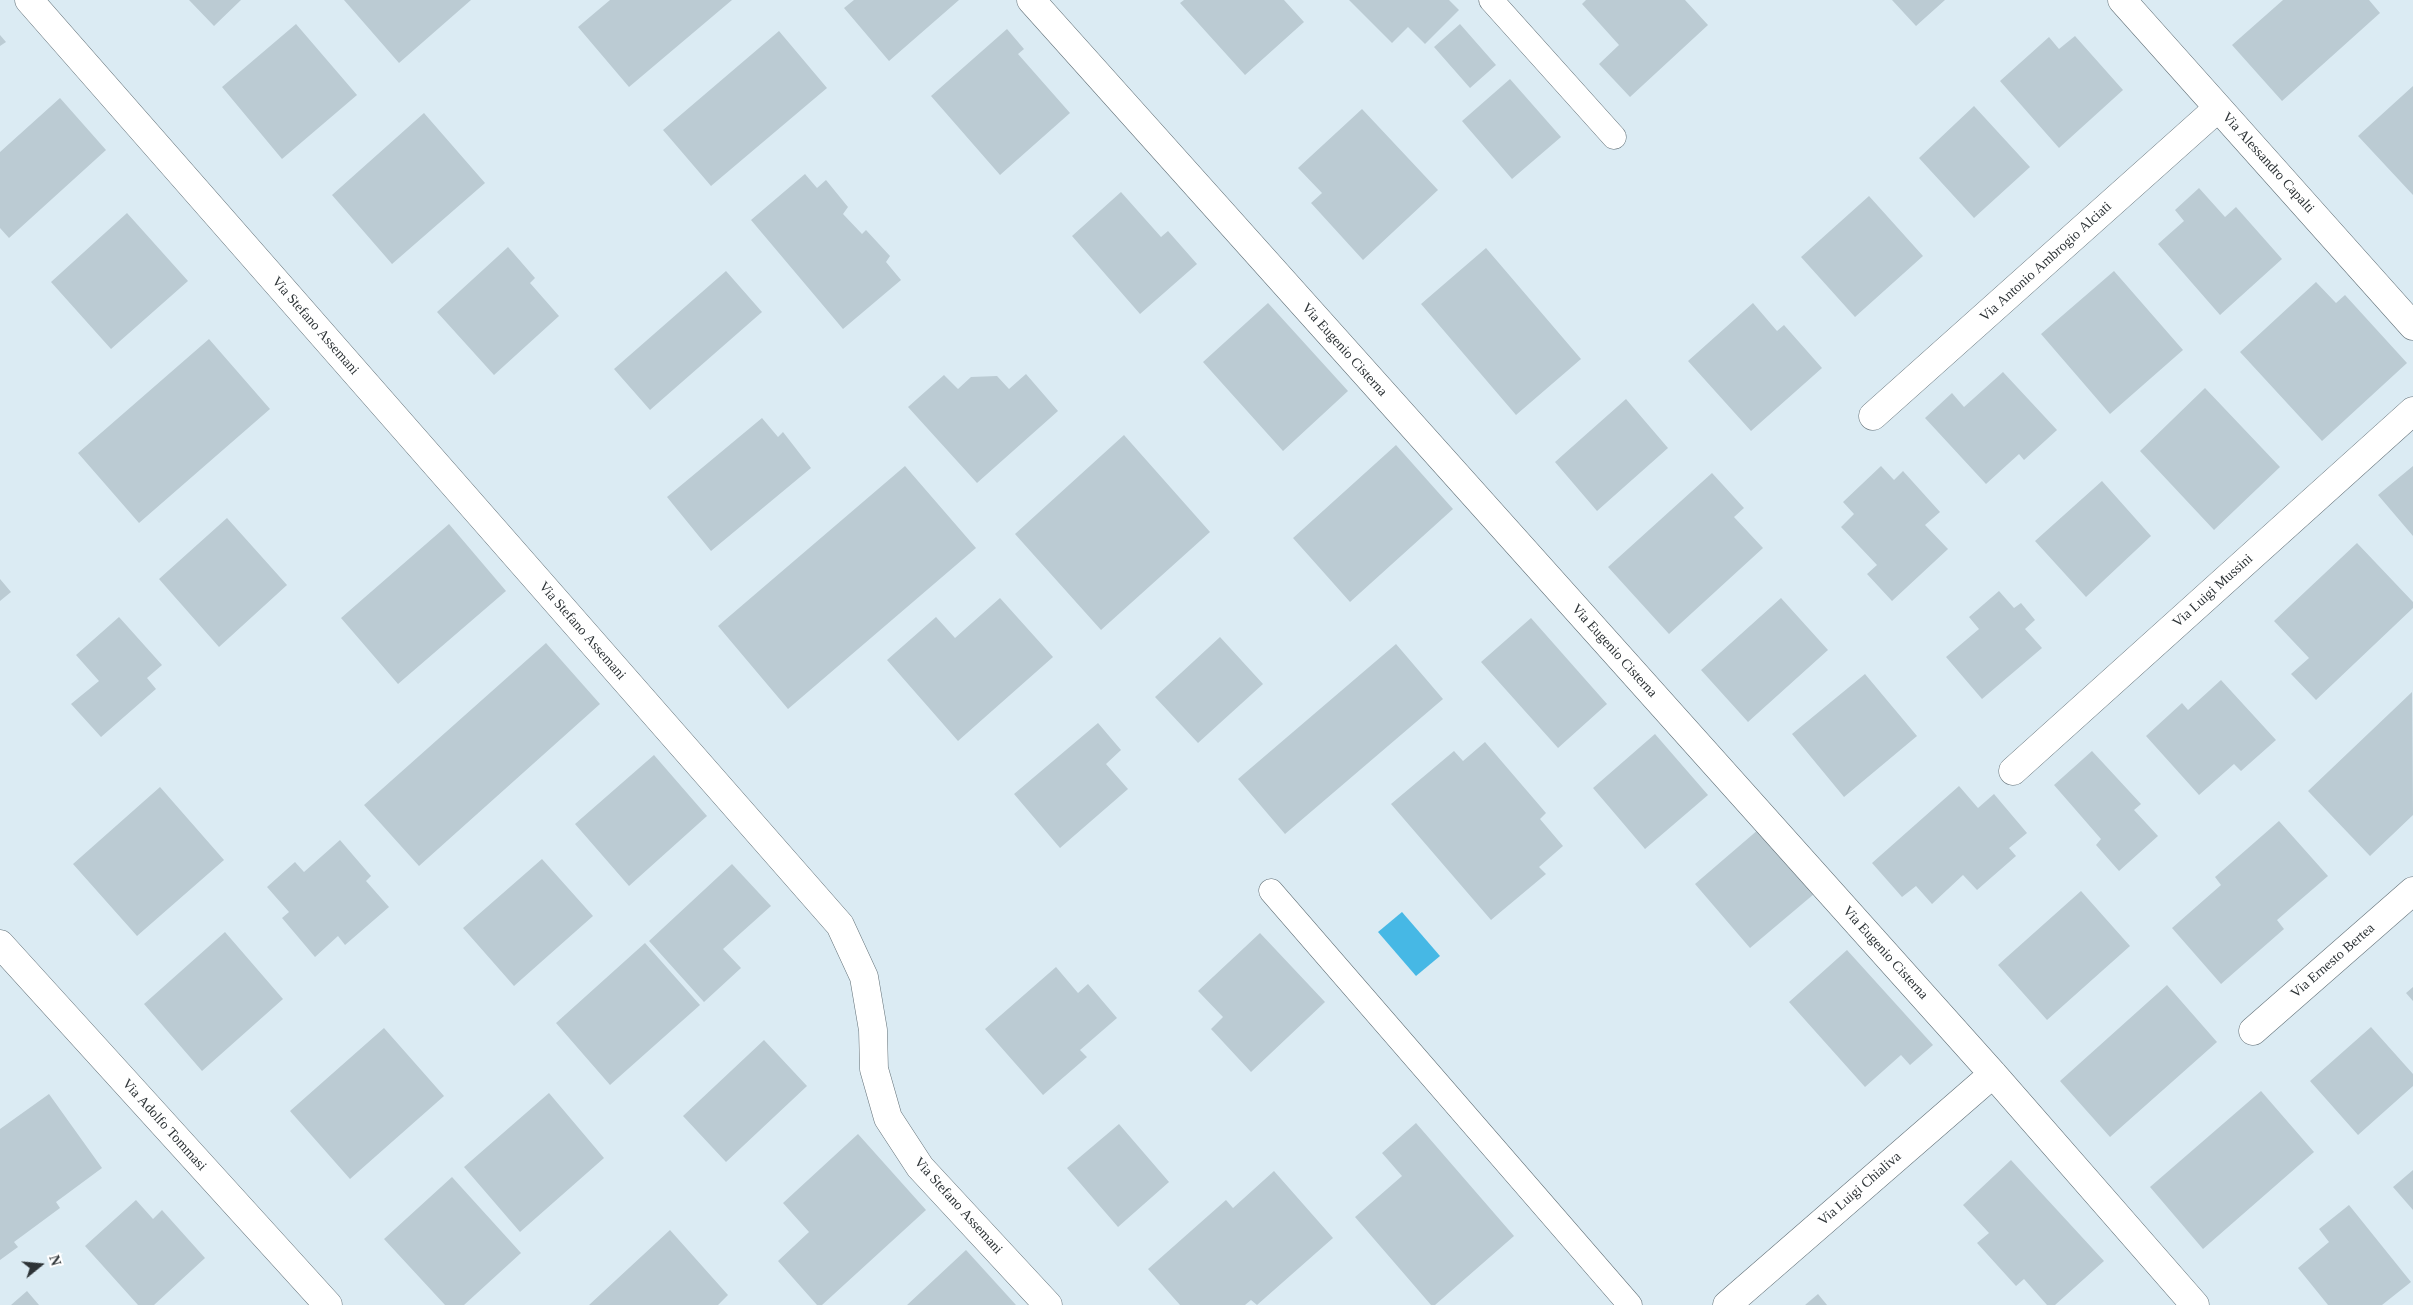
<!DOCTYPE html>
<style>
body{margin:0}
#map{position:relative;width:2413px;height:1305px;overflow:hidden;background:#dbebf3;font-family:"Times New Roman",serif}
canvas{display:block}
.north{position:absolute;left:15px;top:1240px;width:50px;height:50px;-webkit-text-stroke:4px #fff;paint-order:stroke;rotate:73deg;font-size:14px;font-weight:700;line-height:20px;text-align:center;color:#2d3336}
.north::after{content:'';display:block;margin:auto;width:18px;height:22px;background:#2d3336;clip-path:polygon(50% 0,100% 100%,50% 72%,0 100%)}
</style>
<div id="map">
<canvas width="2413" height="1305"></canvas>
<div class="north">N</div>
</div>
<script>
const c = document.querySelector('canvas').getContext('2d');
c.lineJoin = 'round';
function paint(path, color) { c.fillStyle = color; c.fill(path, 'evenodd'); }
function stroke(path, color, width, dash) { c.strokeStyle = color; c.lineWidth = width; c.lineCap = dash ? 'butt' : 'round'; c.setLineDash(dash || []); c.stroke(path); }
function label(font, color, halo, rows, align = 'center') {
  c.font = font + ' "Times New Roman",serif'; c.lineWidth = 4; c.setLineDash([]); c.textBaseline = 'middle'; c.strokeStyle = halo; c.fillStyle = color; for (const [text, x, y, turn = 0] of rows) {
    c.save(); c.translate(x, y); c.rotate((+turn || 0) * Math.PI / 180); c.textAlign = isNaN(turn) ? turn : align; if (halo) c.strokeText(text, 0, 0); c.fillText(text, 0, 0); c.restore();
  }
}
paint(new Path2D(`
 M1402 912 1440 956 1416 976 1378 932Z`), '#46b8e5');
paint(new Path2D(`
 M189 0H241L214 26Z
 M344 0H471L399 63Z
 M610 0H732L629 87 578 27Z
 M854 0H959L889 61 844 8Z
 M1184 0H1284L1304 22 1245 75 1180 3Z
 M1349 0H1449L1459 10 1425 44 1408 27 1392 43Z
 M1586 0H1685L1708 25 1630 97 1599 64 1619 45 1582 4Z
 M1892 0H1945L1916 26Z
 M2283 0H2369L2380 13 2282 101 2232 45Z
 M296 24 357 95 282 159 222 87Z
 M1460 24 1496 65 1470 88 1434 47Z
 M1007 29 1024 49 1018 54 1070 113 1000 175 931 96Z
 M779 31 827 88 711 186 663 130Z
 M0 35 6 42 0 46Z
 M2075 36 2123 90 2059 148 2000 81 2049 37 2059 49Z
 M1510 79 1561 137 1512 179 1462 121Z
 M2413 86V195L2358 136Z
 M60 98 106 150 9 238 0 228V152Z
 M1974 106 2030 167 1974 218 1919 158Z
 M1362 109 1438 190 1363 260 1311 203 1322 193 1298 168Z
 M424 113 485 183 392 264 332 195Z
 M805 174 817 188 826 180 848 207 843 214 862 234 866 230 890 256 886 262 901 280 843 329 751 220Z
 M2199 188 2225 217 2236 207 2282 259 2220 315 2158 244 2184 221 2175 210Z
 M1121 192 1161 237 1168 231 1197 264 1140 314 1072 236Z
 M1869 196 1923 256 1855 317 1801 257Z
 M127 213 188 281 111 349 51 282Z
 M508 247 535 278 530 283 559 316 494 375 437 312Z
 M1486 248 1581 359 1516 415 1421 304Z
 M726 271 762 312 650 410 614 369Z
 M2114 271 2183 350 2110 414 2041 334Z
 M2316 282 2336 303 2345 295 2407 363 2322 441 2240 352Z
 M1268 303 1348 391 1283 451 1203 362Z
 M1753 303 1777 331 1784 325 1822 368 1751 431 1688 361Z
 M209 339 270 409 139 523 78 453Z
 M2003 372 2057 430 2024 460 2019 454 1986 484 1925 418 1952 393 1964 407Z
 M1026 374 1058 411 977 483 908 407 944 375 958 389 971 377 997 376 1009 389Z
 M2205 388 2280 467 2214 530 2140 451Z
 M1626 399 1668 448 1597 511 1555 462Z
 M762 418 778 437 783 432 811 468 711 551 667 497Z
 M1124 435 1210 532 1101 630 1015 534Z
 M1396 445 1453 509 1350 602 1293 538Z
 M905 466 976 548 788 709 718 626Z
 M1881 466 1894 480 1903 471 1940 512 1925 525 1948 549 1892 601 1867 574 1877 565 1841 527 1854 514 1843 502Z
 M2413 466V536L2378 495Z
 M1712 473 1744 508 1734 517 1763 548 1669 634 1608 567Z
 M2102 481 2151 536 2086 597 2035 541Z
 M227 518 287 585 219 647 159 579Z
 M449 524 506 591 398 684 341 618Z
 M2357 543 2413 602V608L2316 700 2291 674 2309 658 2274 621Z
 M0 579 11 592 0 601Z
 M1999 591 2014 608 2021 603 2035 620 2025 629 2042 648 1982 699 1946 657 1979 629 1969 617Z
 M1000 598 1053 657 958 741 887 660 936 617 955 638Z
 M1781 598 1828 650 1748 722 1701 670Z
 M119 617 162 665 147 678 156 689 101 737 71 704 99 681 76 655Z
 M1531 618 1607 704 1558 748 1481 662Z
 M1220 637 1263 684 1198 743 1155 697Z
 M546 643 600 704 419 866 364 805Z
 M1396 644 1443 699 1285 834 1238 779Z
 M1865 674 1917 736 1844 797 1792 734Z
 M2221 680 2276 740 2241 771 2234 764 2199 795 2146 736 2182 703 2188 710Z
 M2412 692 2413 815 2370 856 2308 791Z
 M1098 723 1121 750 1106 764 1128 789 1060 848 1014 794Z
 M1655 734 1708 795 1645 849 1593 788Z
 M1485 742 1546 813 1540 819 1563 846 1539 867 1546 874 1491 920 1391 804 1454 751 1463 761Z
 M2092 751 2141 804 2134 810 2158 836 2119 871 2096 845 2101 839 2054 785Z
 M654 755 707 816 629 886 575 824Z
 M1959 786 1978 808 1994 794 2027 833 2009 848 2016 856 1977 890 1963 875 1932 904 1916 886 1902 897 1872 863Z
 M160 787 224 860 137 936 73 864Z
 M2279 821 2328 876 2277 920 2284 929 2221 984 2172 928 2221 885 2215 877Z
 M1759 829 1814 894 1750 948 1695 884Z
 M340 840 371 876 366 881 389 907 345 945 338 936 315 957 282 918 289 912 267 887 295 862 304 872Z
 M542 859 593 916 514 986 463 928Z
 M732 864 771 906 723 949 741 968 704 1002 649 941Z
 M2081 891 2130 946 2047 1020 1998 965Z
 M225 932 283 999 202 1071 144 1004Z
 M1260 933 1325 1002 1251 1072 1211 1029 1223 1017 1198 991Z
 M645 943 700 1005 610 1085 556 1023Z
 M1847 950 1933 1045 1910 1065 1901 1055 1865 1087 1789 1002Z
 M1056 967 1078 993 1088 984 1117 1018 1080 1050 1087 1057 1043 1095 985 1029Z
 M2167 985 2217 1042 2110 1137 2060 1081Z
 M2413 987V1001L2406 993Z
 M2371 1027 2413 1074V1086L2358 1135 2310 1081Z
 M384 1028 444 1096 350 1179 290 1111Z
 M764 1040 807 1086 726 1162 683 1116Z
 M2261 1091 2314 1152 2203 1249 2150 1187Z
 M549 1093 604 1158 520 1232 464 1167Z
 M49 1094 102 1168 56 1202 60 1208 14 1242 18 1247 0 1260V1129Z
 M1416 1123 1514 1236 1435 1305H1431L1355 1217 1402 1176 1382 1153Z
 M1119 1124 1169 1182 1118 1227 1067 1168Z
 M858 1134 926 1210 822 1305H817L778 1261 809 1232 783 1203Z
 M2011 1160 2104 1261 2055 1305H2047L2024 1279 2016 1286 1977 1243 1989 1233 1963 1205Z
 M2413 1170V1210L2393 1187Z
 M1274 1171 1333 1238 1257 1305 1251 1300 1245 1305H1180L1148 1269 1226 1200 1233 1208Z
 M452 1177 521 1253 464 1305H445L384 1239Z
 M136 1200 153 1219 162 1210 205 1258 154 1305H138L85 1246Z
 M2349 1205 2411 1282 2382 1305H2328L2298 1268 2329 1242 2319 1229Z
 M670 1230 728 1295 718 1305H589Z
 M966 1250 1016 1305H907Z
 M27 1291 39 1305H11Z
 M1818 1294 1827 1305H1805Z`), '#bbcbd3');
const service = new Path2D(`
 M1491 0 1614 137
 M1271 891 1630 1305`);
const minor = new Path2D(`
 M29 0 840 925 864 977 873 1030 874 1069 888 1118 920 1167 1048 1305
 M1031 0 1993 1074 2195 1305
 M2122 0 2413 326
 M1873 416 2218 108
 M2013 771 2413 411
 M0 944 328 1305
 M2253 1031 2413 891
 M1727 1305 1993 1074`);
stroke(service, '#637178', 25);
stroke(minor, '#637178', 29);
stroke(service, '#fff', 24);
stroke(minor, '#fff', 28);
label('14px', '#2d3336', '#fff', [
 ["Via Alessandro Capalti",2268,163,48],
 ["Via Antonio Ambrogio Alciati",2046,262,-42],
 ["Via Stefano Assemani",315,326,49],
 ["Via Eugenio Cisterna",1344,350,48],
 ["Via Luigi Mussini",2213,591,-42],
 ["Via Stefano Assemani",582,631,49],
 ["Via Eugenio Cisterna",1614,651,48],
 ["Via Eugenio Cisterna",1885,953,48],
 ["Via Ernesto Bertea",2333,961,-41],
 ["Via Adolfo Tommasi",164,1125,48],
 ["Via Luigi Chialiva",1860,1189,-41],
 ["Via Stefano Assemani",958,1206,48]
]);
</script>
